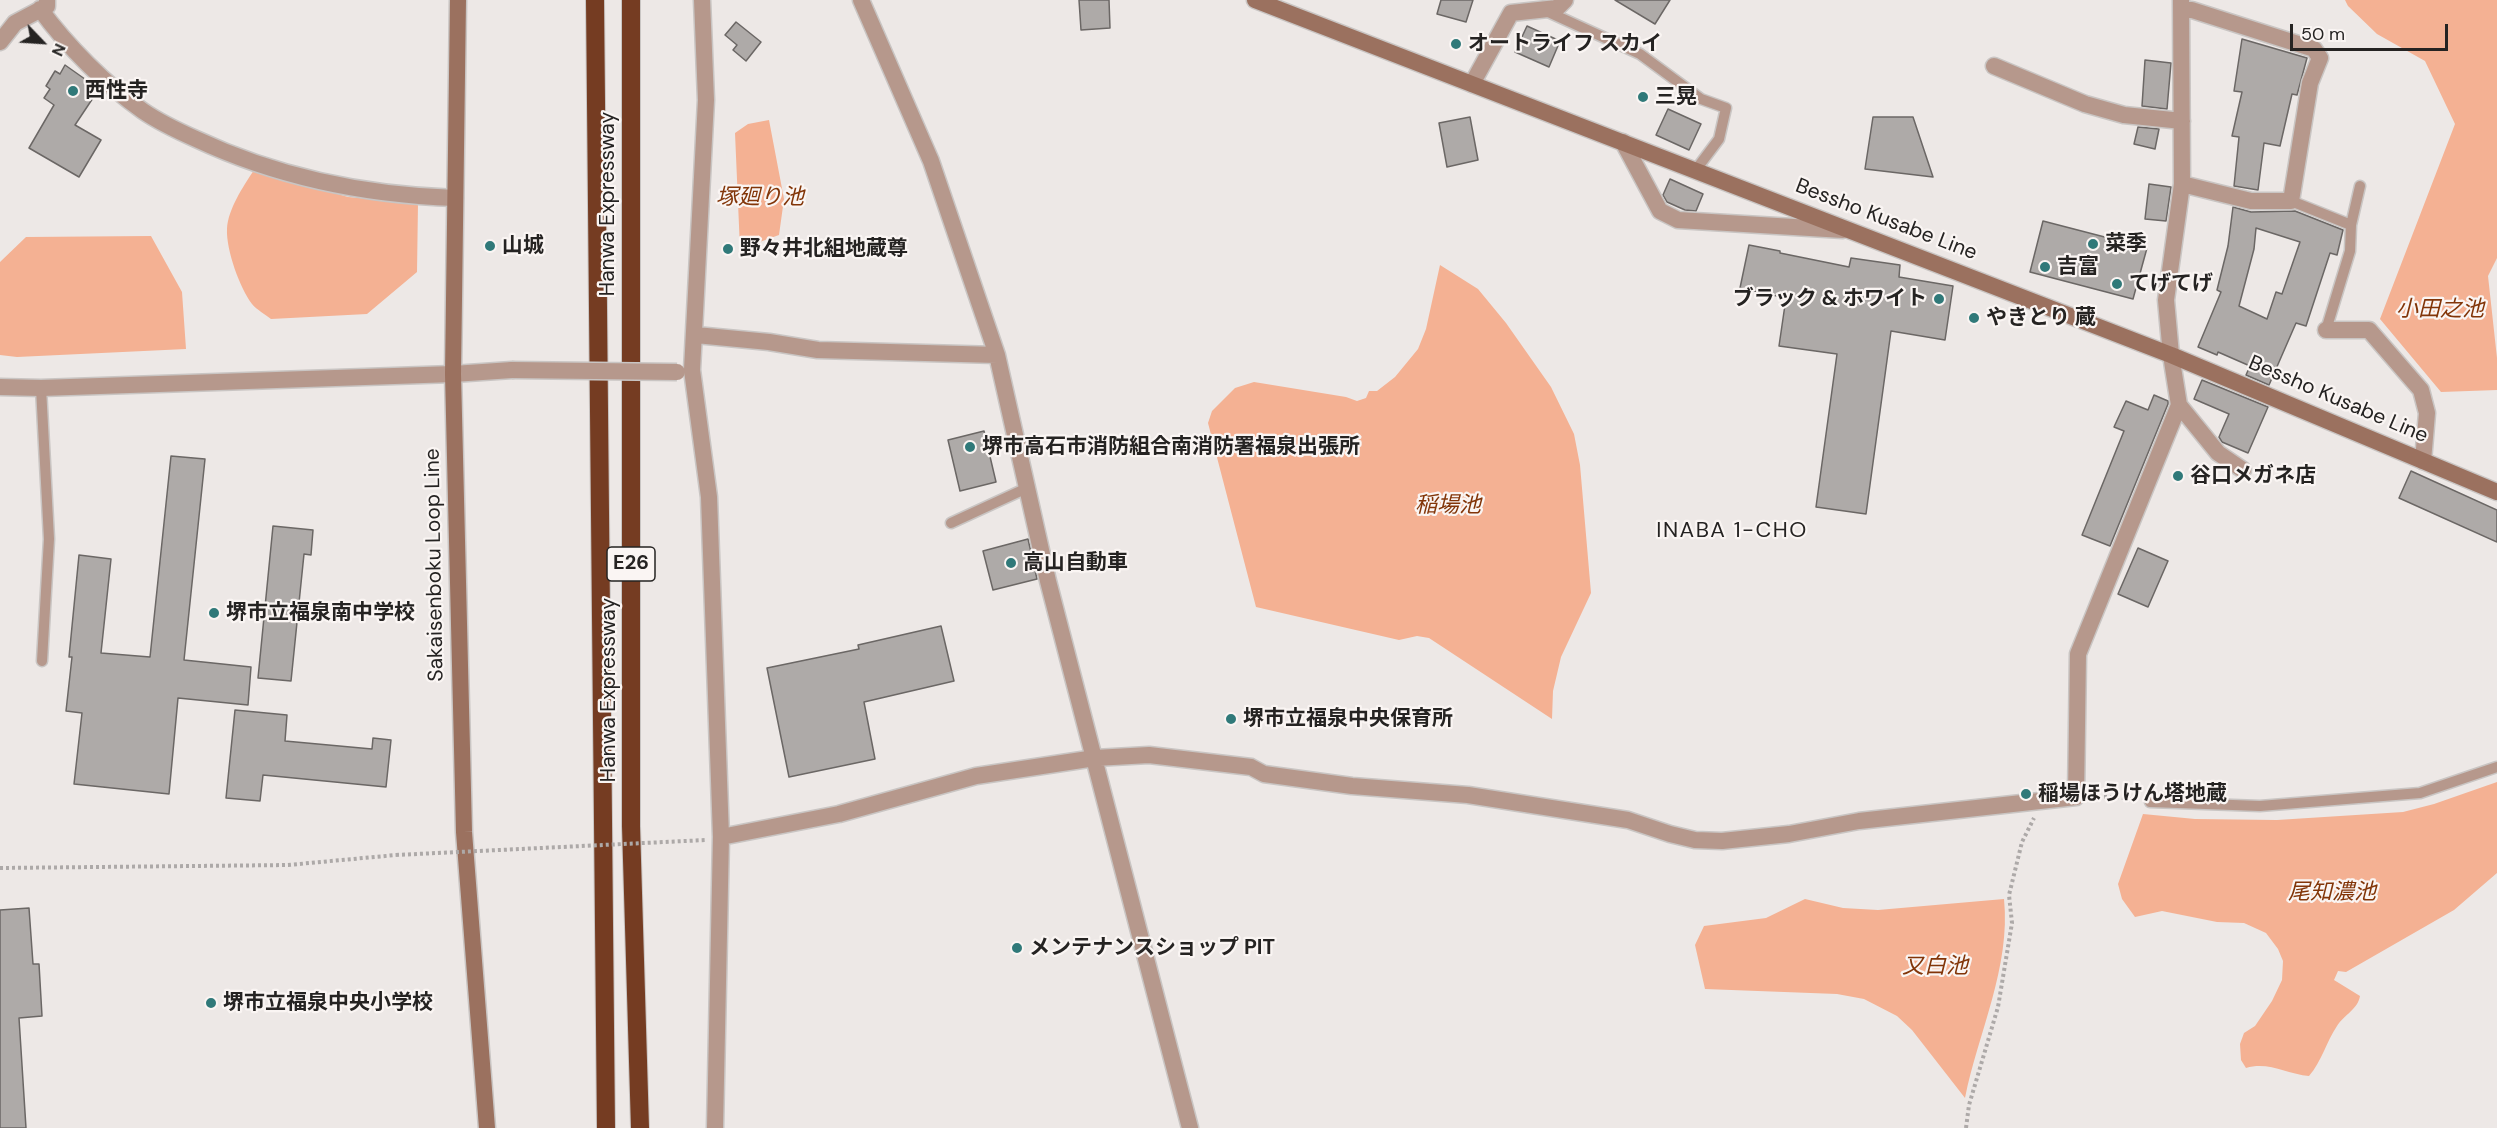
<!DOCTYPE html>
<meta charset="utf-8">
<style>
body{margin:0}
#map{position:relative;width:2497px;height:1128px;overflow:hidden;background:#ede8e6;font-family:"DM Sans",sans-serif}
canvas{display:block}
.north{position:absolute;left:12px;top:12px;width:60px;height:60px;-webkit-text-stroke:4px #faf5f3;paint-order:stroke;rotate:115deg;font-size:16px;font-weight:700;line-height:24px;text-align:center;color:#252322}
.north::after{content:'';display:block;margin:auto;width:21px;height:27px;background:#252322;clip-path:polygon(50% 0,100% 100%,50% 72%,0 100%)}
.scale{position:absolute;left:2290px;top:24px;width:158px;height:27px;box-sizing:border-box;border:3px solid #252322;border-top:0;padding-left:8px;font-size:18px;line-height:21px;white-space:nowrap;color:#252322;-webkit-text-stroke:4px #faf5f3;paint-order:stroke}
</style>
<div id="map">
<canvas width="2497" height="1128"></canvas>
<div class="north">N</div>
<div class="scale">50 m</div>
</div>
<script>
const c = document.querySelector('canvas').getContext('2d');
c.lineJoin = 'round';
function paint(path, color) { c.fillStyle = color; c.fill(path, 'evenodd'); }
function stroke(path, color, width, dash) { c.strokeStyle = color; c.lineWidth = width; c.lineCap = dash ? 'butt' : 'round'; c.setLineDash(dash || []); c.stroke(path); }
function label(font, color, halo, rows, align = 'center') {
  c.font = font + ' "DM Sans","Noto Sans JP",sans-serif'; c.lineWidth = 4.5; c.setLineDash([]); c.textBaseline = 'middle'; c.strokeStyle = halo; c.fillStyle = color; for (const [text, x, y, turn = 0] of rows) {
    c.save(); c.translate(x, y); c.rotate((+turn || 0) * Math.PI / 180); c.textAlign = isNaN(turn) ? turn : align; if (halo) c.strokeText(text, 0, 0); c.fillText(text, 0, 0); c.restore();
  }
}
paint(new Path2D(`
 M2345 0H2497V258L2488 276 2497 358V390L2441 392 2380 319 2455 124 2425 61 2377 34 2348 6Z
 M769 120 784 199 779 235 740 249 735 133 748 124Z
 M254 170 348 197 418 203 417 272 367 314 271 319C265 314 257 310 252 304 240 288 226 250 227 229 228 209 243 187 254 170Z
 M151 236 182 292 186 349 17 357 0 355V262L26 237Z
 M1440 265 1478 289 1506 323 1551 387 1574 434 1580 465 1591 593 1561 657 1553 691 1552 719 1429 638 1417 636 1399 640 1256 607 1208 423 1212 411 1235 388 1254 382 1346 397 1357 401 1366 398 1369 391H1377L1395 377 1418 349 1426 329Z
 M2497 782V873L2454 910 2346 972 2338 971 2334 980 2360 996C2358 1009 2344 1015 2337 1026 2326 1042 2322 1061 2309 1076 2287 1074 2268 1061 2246 1068L2241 1060 2240 1044 2244 1033 2255 1026 2272 1001 2282 980 2283 961 2278 949 2266 933 2244 923 2217 922 2162 911 2135 917 2122 899 2118 884 2143 814 2195 819 2277 820 2403 812 2434 804Z
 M1805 899 1843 908 1878 910 2004 899C2011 967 1978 1033 1965 1098L1912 1030 1897 1016 1864 999 1837 994 1705 989 1695 945 1704 926 1766 918Z`), '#f4b193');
const building = new Path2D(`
 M1079 0H1109L1110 28 1081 30Z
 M1441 0H1473L1466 22 1437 14Z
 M1615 0H1670L1655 24Z
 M736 22 761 42 746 61 733 50 737 45 725 35Z
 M1527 26 1560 41 1549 67 1515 52Z
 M2242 39 2307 58 2297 95 2292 94 2280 146 2264 143 2258 190 2234 186 2239 137 2232 136 2242 92 2234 91Z
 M2145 60 2171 63 2167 109 2142 106Z
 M65 65 99 89 75 125 101 140 79 177 29 148 54 105 44 98 50 89 46 86 55 71 60 74Z
 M1668 109 1701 124 1689 150 1656 135Z
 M1470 117 1478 160 1447 167 1439 123Z
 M1873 117H1913L1933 177 1865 169Z
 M2138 127 2159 129 2155 149 2134 144Z
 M1670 179 1703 194 1696 211 1685 210 1667 202 1663 195Z
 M2149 184 2171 187 2166 221 2145 219Z
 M2233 207 2251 212 2295 211 2343 230 2337 255 2330 253 2306 326 2296 323 2269 385 2246 375 2250 366 2218 352 2217 355 2198 347 2221 292 2217 290 2228 246ZM2256 228 2300 242 2282 294 2276 292 2267 319 2239 306 2254 249Z
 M2043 221 2147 248 2133 299 2030 272Z
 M1749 245 1780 251V253L1849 267 1851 258 1900 265 1899 277 1953 286 1945 340 1891 331 1866 514 1816 507 1837 354 1779 346 1786 298 1740 288Z
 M2202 380 2268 407 2248 453 2222 442 2219 437 2229 414 2194 399Z
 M2154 395 2168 401V404L2110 546 2082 535 2124 431 2114 427 2126 401 2148 410Z
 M984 431 996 482 960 491 948 440Z
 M171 456 205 459 184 660 251 667 248 705 178 698 169 794 74 784 82 713 66 711 72 657H69L79 555 111 559 101 653 150 657Z
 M2411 471 2497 510V542L2399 498Z
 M273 526 313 530 311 555 304 554 291 681 258 678Z
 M1028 539 1037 579 993 590 983 551Z
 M2138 548 2168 561 2148 607 2118 594Z
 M941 626 954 681 864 702 875 759 789 777 767 668 859 649 858 645Z
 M235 710 287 715 285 741 372 749 373 738 391 740 386 787 263 775 260 801 226 798Z
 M29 908 33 964H39L42 1016 19 1018 26 1128H0V910Z`);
paint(building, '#aeaaa8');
stroke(building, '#6b6765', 1.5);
const service = new Path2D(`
 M1546 11 1640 54 1701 99 1726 108 1719 139 1695 171
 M2291 201 2351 225
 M2326 330 2350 251 2351 225 2360 186
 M41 388 49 539 42 661
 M951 523 1027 488
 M2150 802 2260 806 2420 793 2497 767`);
const minor = new Path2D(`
 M702 0 706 100 692 370 709 497 721 837 715 1128
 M861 0 931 161 997 355 1048 581 1190 1128
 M2181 0 2182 184 2166 300 2171 355 2179 405 2218 453 2243 470
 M40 9C67 46 106 85 143 111 159 122 178 131 196 139 277 177 366 195 455 198
 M2181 10H2192L2314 49 2320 58 2310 83 2291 201H2251L2182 184
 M0 42 15 23 47 6V0
 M1994 66 2085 104 2124 115 2182 121
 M1472 84 1511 13 1557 8 1565 0
 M1623 142 1660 211 1678 220 1843 230
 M2326 330H2369L2421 390 2427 413 2423 461
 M696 335 769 342 818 350 997 355
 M453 374 512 370
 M721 837 839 814 976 776 1095 758 1149 755 1251 767 1264 774 1352 786 1468 795 1628 820 1670 834 1695 840 1722 841 1789 834 1859 821 2076 797 2078 654 2179 405`);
const tertiary = new Path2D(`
 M0 387 41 388 453 374`);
const secondary = new Path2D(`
 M458 0 453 374 464 832 487 1128
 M1255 0 2171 355 2497 492`);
const motorway = new Path2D(`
 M595 0 606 1128
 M631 0V826L640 1128`);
stroke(service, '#c9c5c3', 13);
stroke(minor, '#c9c5c3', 19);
stroke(tertiary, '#c9c5c3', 19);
stroke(secondary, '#c9c5c3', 19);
stroke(motorway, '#c9c5c3', 20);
stroke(new Path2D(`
 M2092 797H2117L2135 800
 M0 868 288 865 396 855
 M1966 1128 1969 1105 1998 1007 2012 923 2009 895 2022 842 2034 818`), '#ada9a8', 4, [3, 3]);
stroke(service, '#b6988c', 10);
stroke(minor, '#b6988c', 16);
stroke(tertiary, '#b6988c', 16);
stroke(secondary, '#9b715f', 16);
stroke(motorway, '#753c22', 18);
const minorBridge = new Path2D(`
 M512 370 677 372`);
stroke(minorBridge, '#c9c5c3', 19, []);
stroke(new Path2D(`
 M396 855 706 840`), '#ada9a8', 4, [3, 3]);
stroke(minorBridge, '#b6988c', 16);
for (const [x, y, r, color] of [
 [1456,44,6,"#307979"],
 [73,91,6,"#307979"],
 [1643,97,6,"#307979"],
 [2093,244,6,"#307979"],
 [490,246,6,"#307979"],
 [728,249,6,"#307979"],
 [2045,267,6,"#307979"],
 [2117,284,6,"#307979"],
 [1939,299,6,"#307979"],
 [1974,318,6,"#307979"],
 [970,447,6,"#307979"],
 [2178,476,6,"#307979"],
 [1011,563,6,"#307979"],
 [214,613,6,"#307979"],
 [1231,719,6,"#307979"],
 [2026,794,6,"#307979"],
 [1017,948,6,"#307979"],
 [211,1003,6,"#307979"]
]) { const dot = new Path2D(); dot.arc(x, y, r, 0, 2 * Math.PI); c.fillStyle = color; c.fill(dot); stroke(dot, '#faf5f3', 2); }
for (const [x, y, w] of [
 [631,564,48]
]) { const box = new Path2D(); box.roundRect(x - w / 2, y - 17, w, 34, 4.5); c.fillStyle = '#faf5f3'; c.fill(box); stroke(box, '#252322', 1.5); }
label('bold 20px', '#252322', null, [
 ["E26",631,564]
]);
label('bold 21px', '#252322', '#faf5f3', [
 ["オートライフ スカイ",1468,44],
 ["西性寺",85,91],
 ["三晃",1655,97],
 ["菜季",2105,244],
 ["山城",502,246],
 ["野々井北組地蔵尊",740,249],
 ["吉富",2057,267],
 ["てげてげ",2129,284],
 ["ブラック & ホワイト",1927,299,"right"],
 ["やきとり 蔵",1986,318],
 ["堺市高石市消防組合南消防署福泉出張所",982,447],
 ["谷口メガネ店",2190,476],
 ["高山自動車",1023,563],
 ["堺市立福泉南中学校",226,613],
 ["堺市立福泉中央保育所",1243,719],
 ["稲場ほうけん塔地蔵",2038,794],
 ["メンテナンスショップ PIT",1029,948],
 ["堺市立福泉中央小学校",223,1003]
], 'left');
label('21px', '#252322', '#faf5f3', [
 ["Hanwa Expressway",608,204,-90],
 ["Bessho Kusabe Line",1886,220,21],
 ["Bessho Kusabe Line",2338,400,23],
 ["Sakaisenboku Loop Line",435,565,-91],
 ["Hanwa Expressway",609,690,-90]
]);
label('italic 22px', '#823508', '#faf5f3', [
 ["塚廻り池",760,198],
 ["小田之池",2440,310],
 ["稲場池",1448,506],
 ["尾知濃池",2332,893],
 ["又白池",1935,967]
]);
c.letterSpacing = '1.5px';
label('22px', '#252322', '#faf5f3', [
 ["INABA 1-CHO",1732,531]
]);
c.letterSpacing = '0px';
</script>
